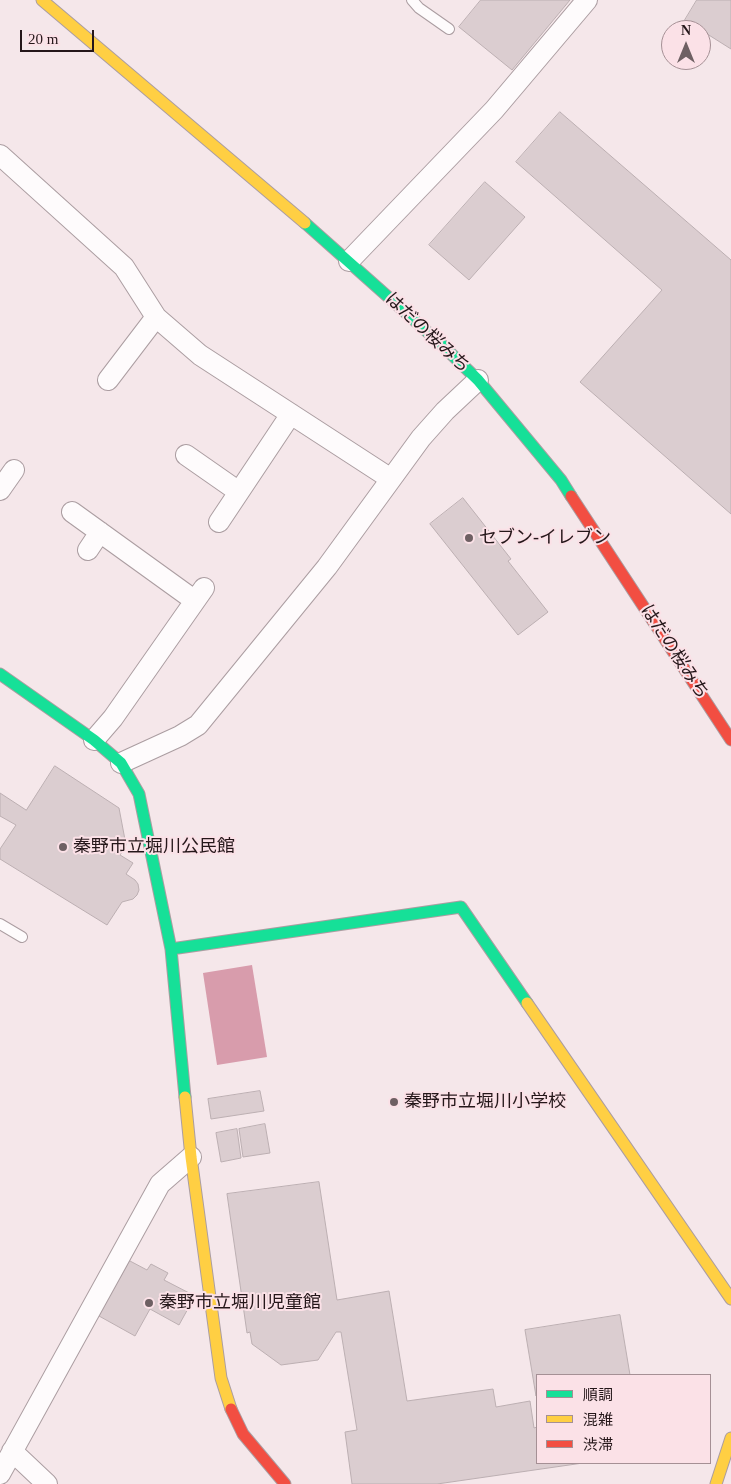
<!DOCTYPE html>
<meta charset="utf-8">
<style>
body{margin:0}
#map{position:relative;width:731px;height:1484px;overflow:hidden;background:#f5e7ea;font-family:"Times New Roman","Noto Sans JP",serif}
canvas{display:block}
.legend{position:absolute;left:536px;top:1374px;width:175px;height:90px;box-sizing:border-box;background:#fbe1e7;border:1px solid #a59095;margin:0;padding:6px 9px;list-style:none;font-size:15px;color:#25171a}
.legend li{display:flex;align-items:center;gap:10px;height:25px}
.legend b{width:25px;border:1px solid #a59095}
.north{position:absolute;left:661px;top:20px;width:50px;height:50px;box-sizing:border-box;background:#fbe1e7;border:1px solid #a59095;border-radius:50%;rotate:0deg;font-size:14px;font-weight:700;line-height:20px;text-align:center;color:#25171a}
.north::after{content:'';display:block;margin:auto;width:18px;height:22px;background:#6e6063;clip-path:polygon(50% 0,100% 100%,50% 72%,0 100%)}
.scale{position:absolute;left:20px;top:30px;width:74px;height:22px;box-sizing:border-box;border:2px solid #25171a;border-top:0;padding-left:6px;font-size:15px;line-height:18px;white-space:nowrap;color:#25171a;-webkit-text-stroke:4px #fbe1e7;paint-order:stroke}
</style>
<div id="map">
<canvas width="731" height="1484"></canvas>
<ul class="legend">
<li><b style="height:6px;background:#16e098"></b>順調</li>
<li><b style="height:6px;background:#ffcf43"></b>混雑</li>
<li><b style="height:6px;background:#f24e42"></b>渋滞</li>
</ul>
<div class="north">N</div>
<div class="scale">20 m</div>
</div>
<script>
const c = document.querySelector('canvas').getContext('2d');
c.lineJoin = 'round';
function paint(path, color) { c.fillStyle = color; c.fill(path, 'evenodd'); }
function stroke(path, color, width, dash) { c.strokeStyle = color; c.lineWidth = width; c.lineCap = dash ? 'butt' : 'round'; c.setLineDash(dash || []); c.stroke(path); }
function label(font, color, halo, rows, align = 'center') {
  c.font = font + ' "Times New Roman","Noto Sans JP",serif'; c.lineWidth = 4; c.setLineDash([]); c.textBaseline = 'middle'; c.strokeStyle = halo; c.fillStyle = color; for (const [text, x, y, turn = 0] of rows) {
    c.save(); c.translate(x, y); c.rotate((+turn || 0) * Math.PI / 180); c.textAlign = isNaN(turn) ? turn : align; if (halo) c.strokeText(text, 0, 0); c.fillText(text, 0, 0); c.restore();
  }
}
paint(new Path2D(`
 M252 965 267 1057 217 1065 203 973Z`), '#d89cac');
const building = new Path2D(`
 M481 0H570L512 70 459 27Z
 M697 0H731V49L685 20Z
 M560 112 731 260V514L580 382 662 290 516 162Z
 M485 182 525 217 469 280 429 245Z
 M463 498 511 559 508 561 548 612 518 635 430 524Z
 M55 766 119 808 126 845 120 855 133 863 126 874 135 880 138 884 139 890 137 895 133 899 122 902 107 925 0 859V849L16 825 0 816V793L26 810Z
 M260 1091 264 1111 211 1119 208 1099Z
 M265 1124 270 1153 243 1157 239 1129Z
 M237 1129 241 1158 221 1162 216 1133Z
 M319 1182 337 1300 389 1291 407 1401 493 1389 496 1407 530 1401 534 1428 537 1427V1463H583L437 1484H352L345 1432 357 1430 341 1332H336L318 1360 281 1365 252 1344 250 1332 247 1333 227 1194Z
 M130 1261 147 1270 151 1264 168 1273 164 1280 195 1296 179 1325 150 1309 135 1336 99 1316Z
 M620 1315 630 1375H537L536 1396 525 1330Z`);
paint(building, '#dbcdd0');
stroke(building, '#bcafb2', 1);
const lane = new Path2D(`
 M412 0 419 8 449 29
 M0 924 22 937`);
const street = new Path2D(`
 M0 155 124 267 156 317 200 355 391 479
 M349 261 494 110 587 0
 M108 380 156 317
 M186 455 239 492
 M0 490 14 470
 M72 512 194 600
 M219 522 291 414
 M88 550 100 532
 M94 740 113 718 204 588
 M121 763 180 736 198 725 327 567 421 438 445 411 478 380
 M12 1451 47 1484
 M0 1474 160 1184 191 1157`);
const fast = new Path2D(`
 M305 223 441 344 478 380 561 480 571 496
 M0 674 94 740 121 763 139 794 171 949 185 1097
 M171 949 461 907 527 1003`);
const slow = new Path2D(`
 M42 0 305 223
 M527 1003 731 1299
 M185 1097 191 1157 221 1378 231 1409
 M716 1484 731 1438`);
const jam = new Path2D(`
 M571 496 731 740
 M231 1409 243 1434 285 1484`);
stroke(lane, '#ab9da1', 12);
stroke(street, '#ab9da1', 22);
stroke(fast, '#ab9da1', 13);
stroke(slow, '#ab9da1', 13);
stroke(jam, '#ab9da1', 13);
stroke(lane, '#fefbfc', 10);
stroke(street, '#fefbfc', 20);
stroke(fast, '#16e098', 11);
stroke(slow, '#ffcf43', 11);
stroke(jam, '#f24e42', 11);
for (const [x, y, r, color] of [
 [469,538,5,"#6e6063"],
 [63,847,5,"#6e6063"],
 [394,1102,5,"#6e6063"],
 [149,1303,5,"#6e6063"]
]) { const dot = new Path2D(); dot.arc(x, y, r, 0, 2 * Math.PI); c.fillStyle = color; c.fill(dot); stroke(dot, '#fbe1e7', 2); }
label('18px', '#25171a', '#fbe1e7', [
 ["はだの桜みち",427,333,43],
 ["はだの桜みち",674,652,57]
]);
label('18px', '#25171a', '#fbe1e7', [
 ["セブン-イレブン",479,538],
 ["秦野市立堀川公民館",73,847],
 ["秦野市立堀川小学校",404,1102],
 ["秦野市立堀川児童館",159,1303]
], 'left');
</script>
